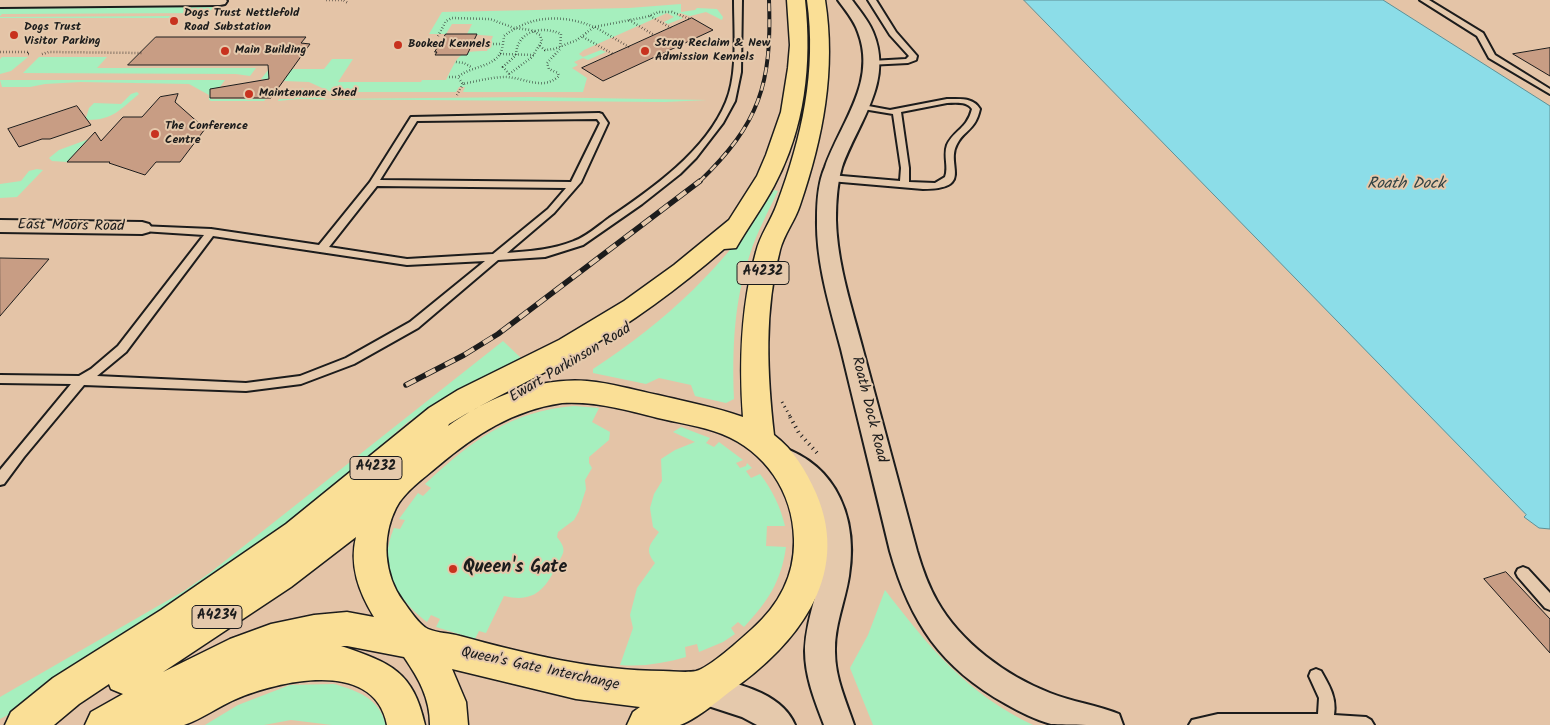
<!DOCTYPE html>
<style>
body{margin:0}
canvas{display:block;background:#e4c4a7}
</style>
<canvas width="1550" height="725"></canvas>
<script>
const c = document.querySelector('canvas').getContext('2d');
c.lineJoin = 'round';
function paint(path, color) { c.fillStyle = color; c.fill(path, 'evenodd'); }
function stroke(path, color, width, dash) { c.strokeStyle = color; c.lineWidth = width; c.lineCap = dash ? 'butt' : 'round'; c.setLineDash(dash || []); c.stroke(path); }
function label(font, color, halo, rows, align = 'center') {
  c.font = font + ' Kalam,sans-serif'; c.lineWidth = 4; c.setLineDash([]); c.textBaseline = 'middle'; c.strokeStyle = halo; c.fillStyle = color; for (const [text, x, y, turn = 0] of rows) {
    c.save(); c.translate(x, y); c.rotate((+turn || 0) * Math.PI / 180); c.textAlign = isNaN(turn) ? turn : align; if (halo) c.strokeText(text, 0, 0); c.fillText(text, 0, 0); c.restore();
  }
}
paint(new Path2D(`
 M681 4V12L695 10 697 8 717 9 723 17 722 20 706 12 690 16 680 13 677 15 683 18 668 24 664 22 674 17 667 13 584 50 579 54 583 57 601 50 606 52 588 60 583 58 574 62 578 65 572 68 587 78 583 92H463L465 87H459L456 92H331L309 82 284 81 288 74H271L267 80 261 79 269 69H324L332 59H353L338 82H421L422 80H446C459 55 457 51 487 51L493 36 467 34 472 24H452L446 34H429L442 12 629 8Z
 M216 5 208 13 2 14 0 16V6Z
 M171 16 169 18H0V17Z
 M2 57H28L11 71 0 74V59Z
 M39 57H107L97 68H256L250 76 236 74 23 73Z
 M0 80H225L211 99H266L264 101H211L209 100V95L189 84 81 82 45 84 30 87H2Z
 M302 88 315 96 327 99 530 97 707 100 665 102 298 99 278 101 279 99H294Z
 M137 92 139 94C120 109 114 120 87 120L86 118 89 108 94 103 121 104 131 94Z
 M89 139 67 162 52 161 49 158 59 150Z
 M37 169 43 170 17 197 0 198V184L21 181 29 171Z
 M774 190 778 191C768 212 757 232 750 254 734 300 732 350 734 399L726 403 695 396 691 385 659 378 646 384 593 373V369C666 322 727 264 774 190Z
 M503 341 521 358 458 389 408 422 301 515 30 704 0 719V697L184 591 211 572Z
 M574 406 599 408 592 422 610 432 609 440 589 457V463L592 468 585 480 586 489 579 511 574 520 558 532 557 537C568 551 563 553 557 565 545 590 534 603 504 596L486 633 479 631 475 639 436 627 440 619 431 615 427 622C395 597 377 567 394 528L400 529 405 520 399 519 418 493 423 496 431 488 425 484C470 442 510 411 574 406Z
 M681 427 710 438 706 443 714 447 719 442 743 460 736 463 740 468 746 466 747 463 752 468 746 471 751 478 760 474C773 491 780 506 785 526H767L766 546 786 547C781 582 768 601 744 627L738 622 731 628 735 634 723 642 699 652 697 644 685 647 686 657C665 663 643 667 620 665L633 628 630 615 637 588 655 563C644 549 650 545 659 532L653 527 650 508 654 494 662 481 661 459 675 450 695 442 673 432Z
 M885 590C928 646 967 694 1033 725H873L850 668 868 635Z
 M334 684C358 691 379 698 386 725H332L291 720 264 725H205L238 705 290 685Z`), '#a6efbe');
const water = new Path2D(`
 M1024 0H1383L1550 106V529L1539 528 1524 517 1526 515Z`);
paint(water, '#8cdde8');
stroke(water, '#5f9096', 1);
const building = new Path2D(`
 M692 18 713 30 603 81 582 68Z
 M446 34H477L467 55H435L437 52H435Z
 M156 37H306L301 43 310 44 271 98H210V89L269 79 268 65H128Z
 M1550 48V76L1513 54Z
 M178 94 175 102 201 125 197 129H205L180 162H156L145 175 109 163 110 162H67L95 132 101 141 123 117H142L160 97Z
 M77 106 91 125 50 139H42L19 147 8 129Z
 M0 258 49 259 0 316Z
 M1506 572 1550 619V653L1484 579Z`);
paint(building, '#c89d84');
stroke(building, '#1c1c1c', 1);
const lane = new Path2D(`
 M734 0H742L741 72 735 101 723 123 696 158 680 174 642 204 583 245 545 257 498 260 418 328 354 364 301 384 246 391 84 385 24 457 4 484 0 485V470L71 384 0 383V375L79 376 91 369 118 346 204 235 142 231 137 228 139 226 211 229 319 245 370 182 411 117 599 113 602 114 608 123 581 182 554 213 507 253C531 251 551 250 574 241 586 237 598 226 609 218 652 189 706 151 726 102 738 74 734 31 734 0ZM597 119 600 123 571 182 380 180 417 121ZM377 186 566 188 548 209 493 254 407 259 329 247ZM213 236 407 265 485 261 410 322 346 358 300 376 246 383 97 376 126 352Z
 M868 0H876L896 32 917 56 916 60 908 63 868 65 867 63 871 61 906 59 909 56 890 35Z
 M1420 0H1429L1483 33 1495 55 1550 89V94L1489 58 1477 36Z
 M947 99C960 99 973 97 980 109 975 131 965 129 957 144 945 165 975 189 923 189L830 181 825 178 830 175 900 181 901 168 893 114 863 109 859 107 863 105 890 110ZM947 103C955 103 967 101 972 109 967 129 954 130 947 145 943 156 949 167 945 177L935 183 909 182V168L901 112Z
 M1523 567 1528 569 1550 593V610L1545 608 1518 577 1516 573 1518 569Z
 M1316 669 1321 671C1329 685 1337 698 1334 715L1366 717 1371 720 1374 725H1189L1192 720 1218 714H1318L1319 698 1309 676 1311 671Z`);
const street = new Path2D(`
 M0 0H226L227 1 225 4 220 5 0 7Z
 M838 0H852C859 10 868 20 873 32 894 82 858 122 842 167 837 184 836 203 836 220 837 264 852 308 863 350 881 417 899 484 917 551 922 568 928 585 937 601 960 642 1006 676 1050 693 1072 702 1097 705 1119 714L1123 725C1106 725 1066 725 1051 724 1036 720 1020 712 1006 704 941 668 910 622 890 551 874 484 857 416 841 349 830 307 816 263 817 219 817 201 818 183 825 167 841 122 877 82 858 32 854 20 845 10 838 0Z
 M0 220 142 222 149 224 152 228 149 232 142 234 0 232Z
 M781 447C838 466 858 520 849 576 845 602 834 626 835 652 835 678 846 701 854 725H824C815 701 805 677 805 651 807 599 837 565 818 508 808 477 779 477 769 457L772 450Z
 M701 674C733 683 781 691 795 725H757L742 717 690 700 686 689 690 678Z`);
const primary = new Path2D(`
 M787 0H805C812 64 805 128 774 186 763 207 748 227 736 248L724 249C679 288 631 323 580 353 537 378 491 398 449 424L448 426C487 398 538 377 587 381 611 383 634 390 658 395 687 402 715 407 743 417 739 361 741 306 756 252 760 235 771 221 777 204 802 137 817 71 807 0H825C836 70 823 138 800 205 795 221 784 234 780 250 764 311 767 373 774 435 794 450 806 471 816 493 853 578 794 647 728 693 717 702 693 721 680 725 671 725 639 725 627 725L633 712 640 707 576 699 452 669 466 702 468 725H430C430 698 419 679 404 657L347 646H341C391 663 413 671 425 725H387C374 658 279 681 236 699 219 706 202 719 184 725 177 725 166 725 158 725 133 725 109 725 85 725L91 712 123 694 111 689 109 684 79 704 54 725H5L11 712 53 678 161 610 286 524 429 408 458 390 559 340 624 301 674 265 729 220 757 176 766 155 781 112 788 68 790 45ZM562 403C596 401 626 410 658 418 679 423 701 426 722 434 765 451 793 492 794 539 795 575 779 605 752 629 741 639 709 668 696 671 686 673 673 671 663 671 595 671 526 654 460 636 450 633 437 633 428 629 419 625 409 609 403 601 384 575 381 538 396 508 404 492 424 478 438 466 475 435 513 410 562 403ZM356 537C349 566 359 592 374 617L347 612 314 615 271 624 230 639 163 672 291 587Z`);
stroke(lane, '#1c1c1c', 4);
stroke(street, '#1c1c1c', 4);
stroke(primary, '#1c1c1c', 3);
stroke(new Path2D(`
 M326 0H343L348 3
 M650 16 671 28
 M629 20 654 35
 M595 27 629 47
 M438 36 446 21 452 18 490 19 514 28 531 30 540 35 542 41 532 57 508 75
 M583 37 613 54
 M490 44H502
 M540 46 545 50 554 49 577 40 594 27 646 17 659 12H672L690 19
 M0 52H29L27 54H31
 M42 54 49 52 143 53
 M500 54 534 55
 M456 62 464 63 471 67
 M509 74 503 67 516 55C517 31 541 25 561 34L560 49 547 63 549 69 558 73 559 76C542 91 526 78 506 77 492 77 477 81 463 84L458 77C470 66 493 68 501 52 503 48 503 41 504 36 531 15 563 14 594 27
 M449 77H458
 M457 95 463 84`), '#1c1c1c', 2.5, [0.5, 2.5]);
stroke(new Path2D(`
 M782 402 791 418`), '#1c1c1c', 3, [1, 4]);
stroke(new Path2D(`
 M790 417 799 433 818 454`), '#1c1c1c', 4, [1, 4.5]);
paint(lane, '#e5c9ac');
paint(street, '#e5c9ac');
paint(primary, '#fadf96');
const railFar1 = new Path2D(`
 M699 182C760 123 772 84 769 0`);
const rail = new Path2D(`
 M406 385 464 355 498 334 700 181`);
stroke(railFar1, '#1c1c1c', 4);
stroke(rail, '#1c1c1c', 5.5);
stroke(railFar1, '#e5c9ac', 2.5, [8]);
stroke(rail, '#e5c9ac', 4, [11]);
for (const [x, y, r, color] of [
 [174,21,5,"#c8321e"],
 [14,35,5,"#c8321e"],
 [398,45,5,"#c8321e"],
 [225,51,5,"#c8321e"],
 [645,51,5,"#c8321e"],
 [249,94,5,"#c8321e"],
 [155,134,5,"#c8321e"],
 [453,569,5,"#c8321e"]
]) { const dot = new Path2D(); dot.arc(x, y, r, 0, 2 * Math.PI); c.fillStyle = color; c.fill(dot); stroke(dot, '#e5c9ac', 2); }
label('bold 12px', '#1c1c1c', '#e5c9ac', [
 ["Dogs Trust Nettlefold",184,14],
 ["Road Substation",184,28],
 ["Dogs Trust",24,28],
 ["Visitor Parking",24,42],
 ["Stray Reclaim & New",655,44],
 ["Admission Kennels",655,58],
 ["Booked Kennels",408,45],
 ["Main Building",235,51],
 ["Maintenance Shed",259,94],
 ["The Conference",165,127],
 ["Centre",165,141]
], 'left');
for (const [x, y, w] of [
 [763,273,52],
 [376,468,52],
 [217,617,50]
]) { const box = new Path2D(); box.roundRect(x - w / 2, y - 11.5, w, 23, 4); c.fillStyle = '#e5c9ac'; c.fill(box); stroke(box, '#1c1c1c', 1); }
label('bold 14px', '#1c1c1c', null, [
 ["A4232",763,273],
 ["A4232",376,468],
 ["A4234",217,617]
]);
label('15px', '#1c1c1c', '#e5c9ac', [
 ["East Moors Road",71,227,1],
 ["Ewart Parkinson Road",571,364,-31],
 ["Roath Dock Road",868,410,76],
 ["Queen's Gate Interchange",540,670,12]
]);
label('italic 16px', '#324345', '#e5c9ac', [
 ["Roath Dock",1406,185]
]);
label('bold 18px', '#1c1c1c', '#e5c9ac', [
 ["Queen's Gate",463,569]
], 'left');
</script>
